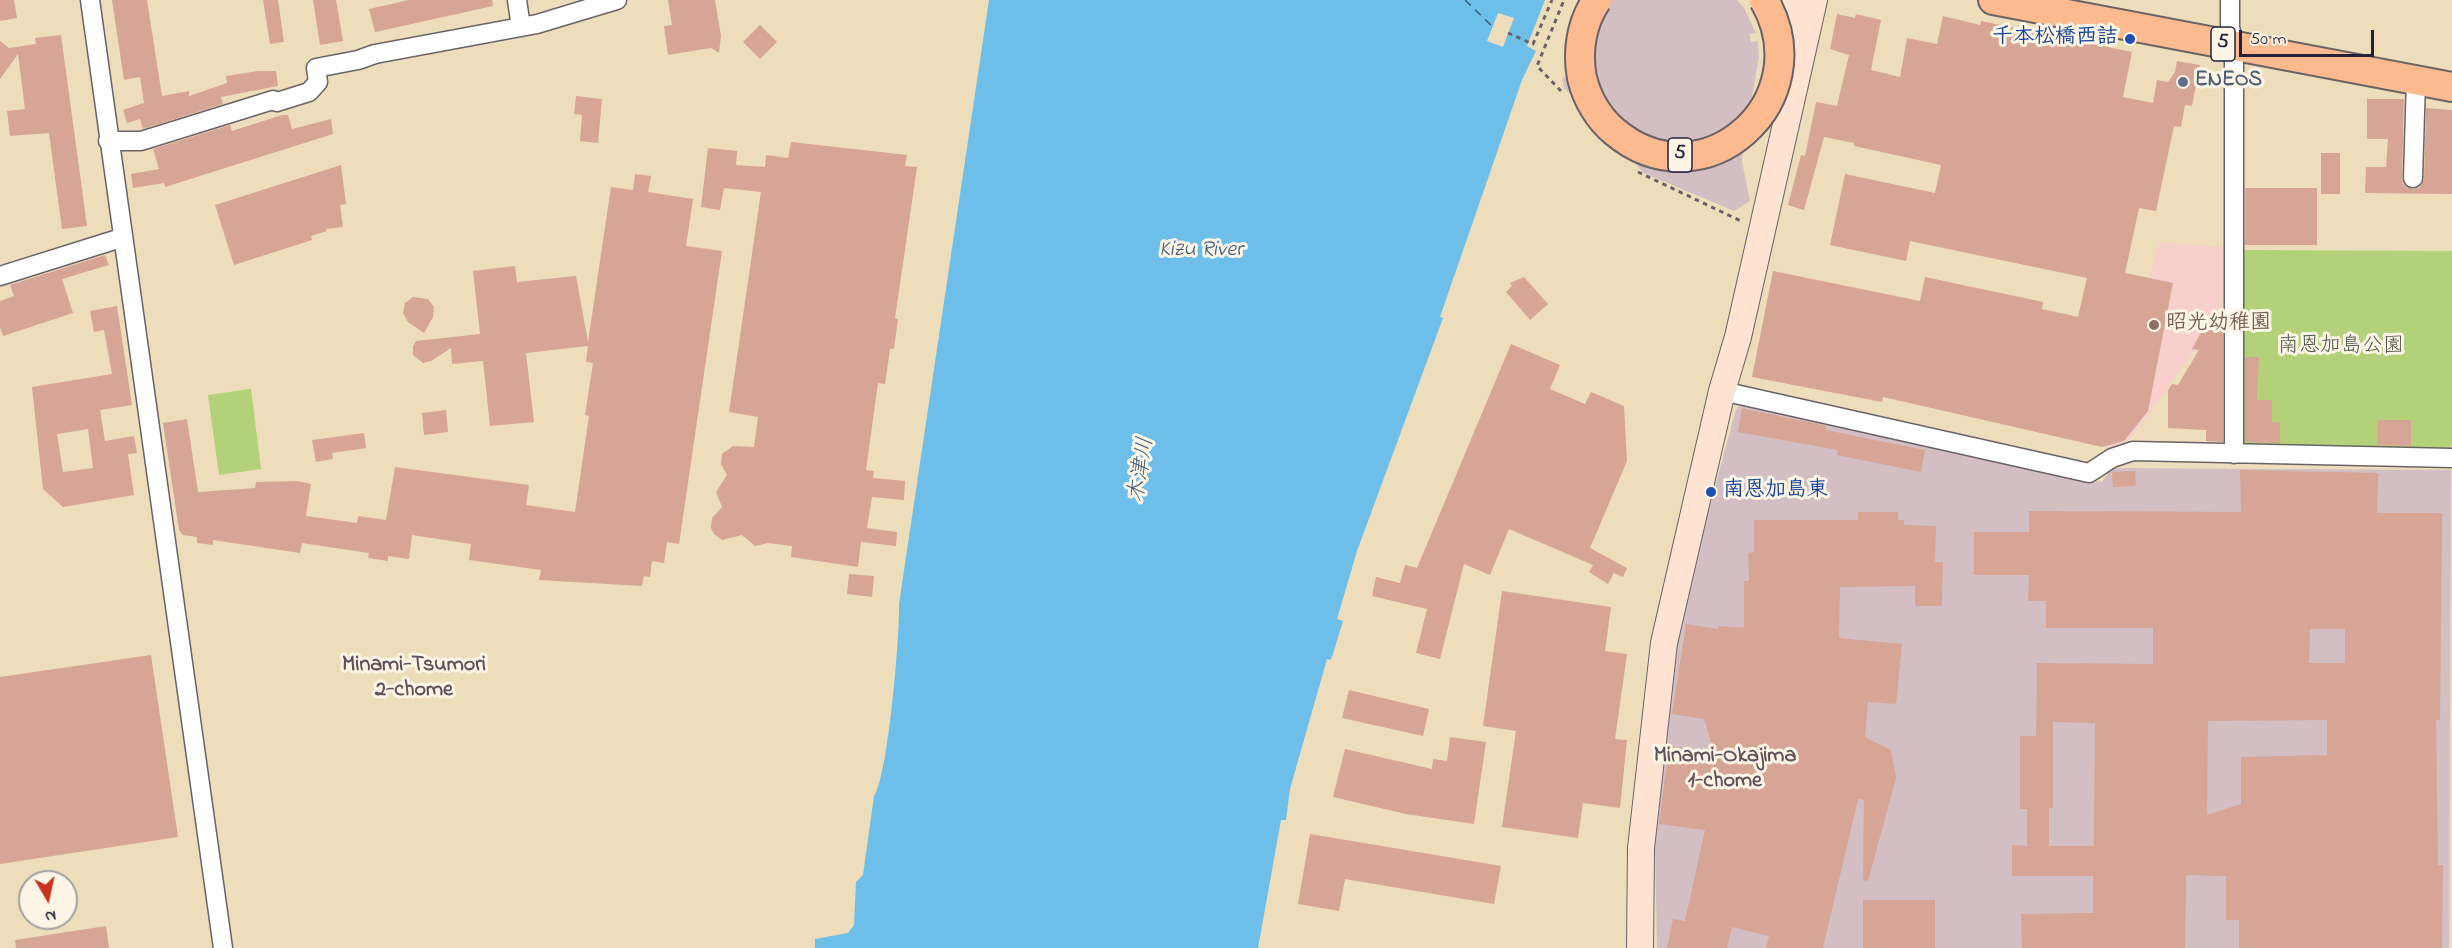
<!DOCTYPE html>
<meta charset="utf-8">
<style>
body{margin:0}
#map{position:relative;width:2452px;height:948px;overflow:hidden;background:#edddba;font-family:"Indie Flower",sans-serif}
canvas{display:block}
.north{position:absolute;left:18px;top:870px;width:60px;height:60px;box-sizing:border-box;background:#fcf5e5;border:2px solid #a5a1a1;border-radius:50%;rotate:171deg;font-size:16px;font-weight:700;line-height:24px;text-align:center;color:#22223b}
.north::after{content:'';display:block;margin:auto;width:21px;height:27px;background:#c8321e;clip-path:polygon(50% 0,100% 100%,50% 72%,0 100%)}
.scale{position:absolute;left:2239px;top:30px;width:135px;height:27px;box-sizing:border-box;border:3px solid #22223b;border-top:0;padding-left:8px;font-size:18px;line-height:21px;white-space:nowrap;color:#22223b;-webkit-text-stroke:4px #fcf5e5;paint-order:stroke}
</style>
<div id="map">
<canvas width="2452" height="948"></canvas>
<div class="north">N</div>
<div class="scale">50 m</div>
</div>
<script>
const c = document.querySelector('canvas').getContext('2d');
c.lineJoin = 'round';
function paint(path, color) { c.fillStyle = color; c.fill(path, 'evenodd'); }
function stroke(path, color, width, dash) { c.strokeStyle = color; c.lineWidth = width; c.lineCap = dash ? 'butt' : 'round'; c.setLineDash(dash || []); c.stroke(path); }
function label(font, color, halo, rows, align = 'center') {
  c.font = font + ' "Indie Flower","Klee One",sans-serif'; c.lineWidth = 6; c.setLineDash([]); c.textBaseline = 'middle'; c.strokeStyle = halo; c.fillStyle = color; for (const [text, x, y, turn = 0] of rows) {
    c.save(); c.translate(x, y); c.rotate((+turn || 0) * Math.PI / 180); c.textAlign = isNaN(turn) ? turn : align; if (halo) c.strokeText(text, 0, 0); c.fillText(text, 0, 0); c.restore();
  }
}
paint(new Path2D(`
 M2158 242 2224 247 2222 313 2127 444 2108 449Z`), '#f7d0cc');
paint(new Path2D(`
 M1580 0H1737L1744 8 1756 33 1750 34 1751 42 1758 41 1759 57 1743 147 1742 162 1750 201 1734 211 1644 173 1564 88 1562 78 1568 77 1566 49 1569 30Z
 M1740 405 2102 482 2111 468 2451 470 2449 948H1657L1655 844 1679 618 1736 410Z`), '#d2bec3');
paint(new Path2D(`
 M2243 250 2452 251V445L2449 449 2242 445Z
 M251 389 261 469 219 475 208 395Z`), '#b3d178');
paint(new Path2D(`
 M989 0H1545L1527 46 1536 51 1522 80 1440 317 1443 318 1357 551 1337 619 1343 621 1331 660 1327 659 1290 789 1286 820H1281L1258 948H815V939L848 933 854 925 856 882 863 875 874 796C888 777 900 634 899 604Z`), '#6dbfe9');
paint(new Path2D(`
 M1498 13 1514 18 1503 47 1487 41Z`), '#edddba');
stroke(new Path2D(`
 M1465 0 1493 27`), '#3c5978', 1.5, [8, 6]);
paint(new Path2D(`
 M0 0H14L17 18 0 21Z
 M112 0H147L162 96 189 91V96L227 83 226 76 258 71H276L278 86 221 97 223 104 143 129 140 119 127 123 123 110 144 103 140 77 124 80Z
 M263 0H278L284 42 270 44Z
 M313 0H336L343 41 320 45Z
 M409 0H492L493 6 375 32 369 9Z
 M668 0H715L721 36 719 53 711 48 668 55 664 26 672 25Z
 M1837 14 1855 18 1856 14 1881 20 1871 70 1900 77 1907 38 1937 44 1943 16 1980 25 1981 21 2132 52 2123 97 2153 103 2157 80 2168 82 2175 72 2177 61 2200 65 2192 106 2185 105 2181 127 2174 126 2156 211 2139 208 2125 273 2173 283 2148 411 2124 441 2102 447 1883 397 1882 402 1752 377 1773 271 1920 301 1925 277 2043 302 2042 309 2078 317 2087 278 1910 241 1906 261 1830 245 1845 174 1935 193 1941 165 1854 146V143L1824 137 1804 210 1788 205 1801 155 1805 156 1816 102 1837 106 1849 55 1830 49Z
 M760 25 777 42 760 59 743 42Z
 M61 35 87 226 62 229 49 133 10 136 7 111 25 109 18 54 0 79V41L9 48 36 44 35 38Z
 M576 96 602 99 598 143 580 141 582 115 574 114Z
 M2367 99H2404L2402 178 2403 184 2412 189 2419 188 2424 179 2426 108 2452 110V194L2365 193 2366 167H2386L2388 139H2367Z
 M282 115H288L292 129 331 119 333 134 165 187 164 183 133 188 131 174 159 169 153 149 230 125 232 131Z
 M791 142 907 155 905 166 917 167 895 318 898 319 894 349H890L885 384 878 383 866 470 874 471 873 478 905 481 904 500 872 497 867 528 897 532 896 546 861 542 858 567 791 557 792 546 768 543 755 546 742 535 722 540 714 534 711 528 712 518 722 507 716 492 727 475 721 464 722 454 733 446 754 447 758 417 729 412 761 192 724 188 720 210 701 207 708 148 737 151 736 165 765 167 766 155 788 158Z
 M2321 153H2340V194H2321Z
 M341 165 346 204 340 205 343 227 326 229 327 231 311 236 312 240 234 265 215 205Z
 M635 174 651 176 648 192 693 199 686 246 722 251 679 544 667 542 664 563 652 561 650 577 644 576 642 586 539 580 541 570 469 560 471 544 412 535 409 559 388 556V561L368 558 369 553 302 543 300 553 213 540V545L197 543V537L183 535 179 530 163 423 187 419 198 492 255 488 256 482 298 481 311 484 306 516 357 523 358 516 386 520 395 467 529 485 526 505 575 512 589 416 585 415 593 363 586 362 588 346 526 353 534 422 490 426 483 361 452 364 451 348 431 361 423 363 413 355V346L416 341 480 334 473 271 515 266 517 282 576 276 588 342 611 187 633 190Z
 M2245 188H2317V245H2245Z
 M105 255 109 265 62 279 73 313 3 336 0 327V301L14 296 10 285Z
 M1524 277 1548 304 1530 320 1506 292 1512 286 1510 283Z
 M413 297 428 299 434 307 433 317 424 333 408 322 403 313 405 303Z
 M117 306 132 405 100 410 105 441 134 436 137 453 128 454 134 495 63 507 43 489 32 387 112 374 104 330 94 332 90 311ZM88 429 93 468 63 472 57 434Z
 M2203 329 2223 331V442L2206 441V430L2168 428V390L2172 384 2178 385 2199 350 2192 349Z
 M1511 344 1560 365 1550 389 1585 404 1591 392 1624 406 1627 461 1590 548 1627 568 1623 577 1614 573 1608 584 1589 572 1593 565 1509 529 1490 575 1464 564 1440 659 1416 653 1427 609 1372 596 1376 577 1400 583 1405 565 1417 568Z
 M2245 357H2259L2257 400H2272V422H2280V443L2245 442Z
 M1742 408 1826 426V430L1925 450 1921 472 1837 455 1838 450 1738 432Z
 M446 410 448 432 424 435 422 413Z
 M2378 420H2411V446L2377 445Z
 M364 433 366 448 332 453 333 459 316 462 312 440Z
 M2240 470 2378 473 2377 513H2442L2440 720H2436L2438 865H2443L2442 948H2239V920H2226V876L2186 875 2185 948H2022L2021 914 2093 913V876H2012V845L2027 846V809H2020V736H2036L2037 663 2153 664V628H2046V601H2028L2029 575H1974V532H2029V511L2241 512ZM2310 629H2345V663H2309ZM2327 720V755L2241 757V804L2207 815 2208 721ZM2053 722 2095 723 2094 846H2049V808H2053Z
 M2135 471 2136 486 2113 487 2112 472Z
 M1858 512H1898V520H1904V525L1936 526 1935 562H1943L1942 606H1915V586L1840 587 1839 638 1902 644 1896 704 1868 702 1865 737 1891 750 1896 778 1868 881 1863 880 1864 800 1858 799 1823 948H1766L1769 936 1732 927 1727 948H1667L1673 919 1685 921 1705 830 1659 824 1669 746 1714 751 1704 719 1672 714 1686 624 1718 629V626L1744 628V581H1749L1748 553 1754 552V520H1858Z
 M849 574 874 576 872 597 847 594Z
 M1502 591 1611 607 1605 651 1627 654 1615 739 1627 740 1620 808 1583 803 1578 838 1502 827 1516 731 1483 726Z
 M151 655 178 837 0 864V677Z
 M1349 690 1429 709 1423 736 1342 718Z
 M1450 737 1486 742 1474 824 1406 814 1333 797 1345 749 1432 769 1433 759 1447 761Z
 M1310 834 1501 866 1494 904 1345 879 1339 911 1298 904Z
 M1863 900H1935V948H1863Z
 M106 926 109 948H16L15 940Z`), '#d6a595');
const street = new Path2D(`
 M90 0 223 948
 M517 0 521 27
 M2230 0V27L2234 46V454
 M108 141H141L273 100 277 102 309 92 318 82 316 68 358 60 375 54 537 24 617 0
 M2413 178 2416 80
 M0 276 121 238
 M1722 391 2089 473 2112 458 2133 451 2452 458`);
const secondary = new Path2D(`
 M1784 53 1788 0
 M1640 948 1641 848 1664 643 1722 391 1738 337 1814 0`);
const primary = new Path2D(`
 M1993 0 2452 87`);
stroke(street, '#696367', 21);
stroke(secondary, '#696367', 28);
stroke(primary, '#696367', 32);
stroke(new Path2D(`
 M1508 33 1533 44 1552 0
 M1561 91 1537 66 1564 0
 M1638 172 1743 222`), '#696367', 3, [4.5, 4.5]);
stroke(street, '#fff', 18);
stroke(secondary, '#fee3d2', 26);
stroke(primary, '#fcba8e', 28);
const primaryBridge = new Path2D(`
 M1597 0C1581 23 1577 52 1582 78 1587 99 1599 119 1615 132 1704 206 1822 100 1764 0`);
stroke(primaryBridge, '#696367', 32, []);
stroke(primaryBridge, '#fcba8e', 28);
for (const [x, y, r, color] of [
 [2130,39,6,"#1a4fb4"],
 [2183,82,6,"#5c6f8a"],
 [2154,325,6,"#8d6e63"],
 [1711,492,6,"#1a4fb4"]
]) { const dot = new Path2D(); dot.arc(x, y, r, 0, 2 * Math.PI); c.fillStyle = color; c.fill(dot); stroke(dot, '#fcf5e5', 2); }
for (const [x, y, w] of [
 [2223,44,24],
 [1680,155,24]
]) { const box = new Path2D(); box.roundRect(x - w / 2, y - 17, w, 34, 4.5); c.fillStyle = '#fcf5e5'; c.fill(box); stroke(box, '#22223b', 1.5); }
label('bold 20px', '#22223b', null, [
 ["5",2223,44],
 ["5",1680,155]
]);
label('bold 21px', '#164399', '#fcf5e5', [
 ["千本松橋西詰",2118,39],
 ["南恩加島東",1723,492,"left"]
], 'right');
label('bold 21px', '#4e5e75', '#fcf5e5', [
 ["ENEOS",2195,82]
], 'left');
label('bold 21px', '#785e54', '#fcf5e5', [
 ["昭光幼稚園",2166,325]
], 'left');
label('21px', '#4e574d', '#fcf5e5', [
 ["南恩加島公園",2341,348]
]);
label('italic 22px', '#3c5978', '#fcf5e5', [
 ["Kizu River",1201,251],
 ["木津川",1143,470,-81]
]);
label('bold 22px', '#61505a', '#fcf5e5', [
 ["Minami-Tsumori",414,666],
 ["2-chome",414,691],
 ["Minami-Okajima",1725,757],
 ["1-chome",1725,782]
]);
</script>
